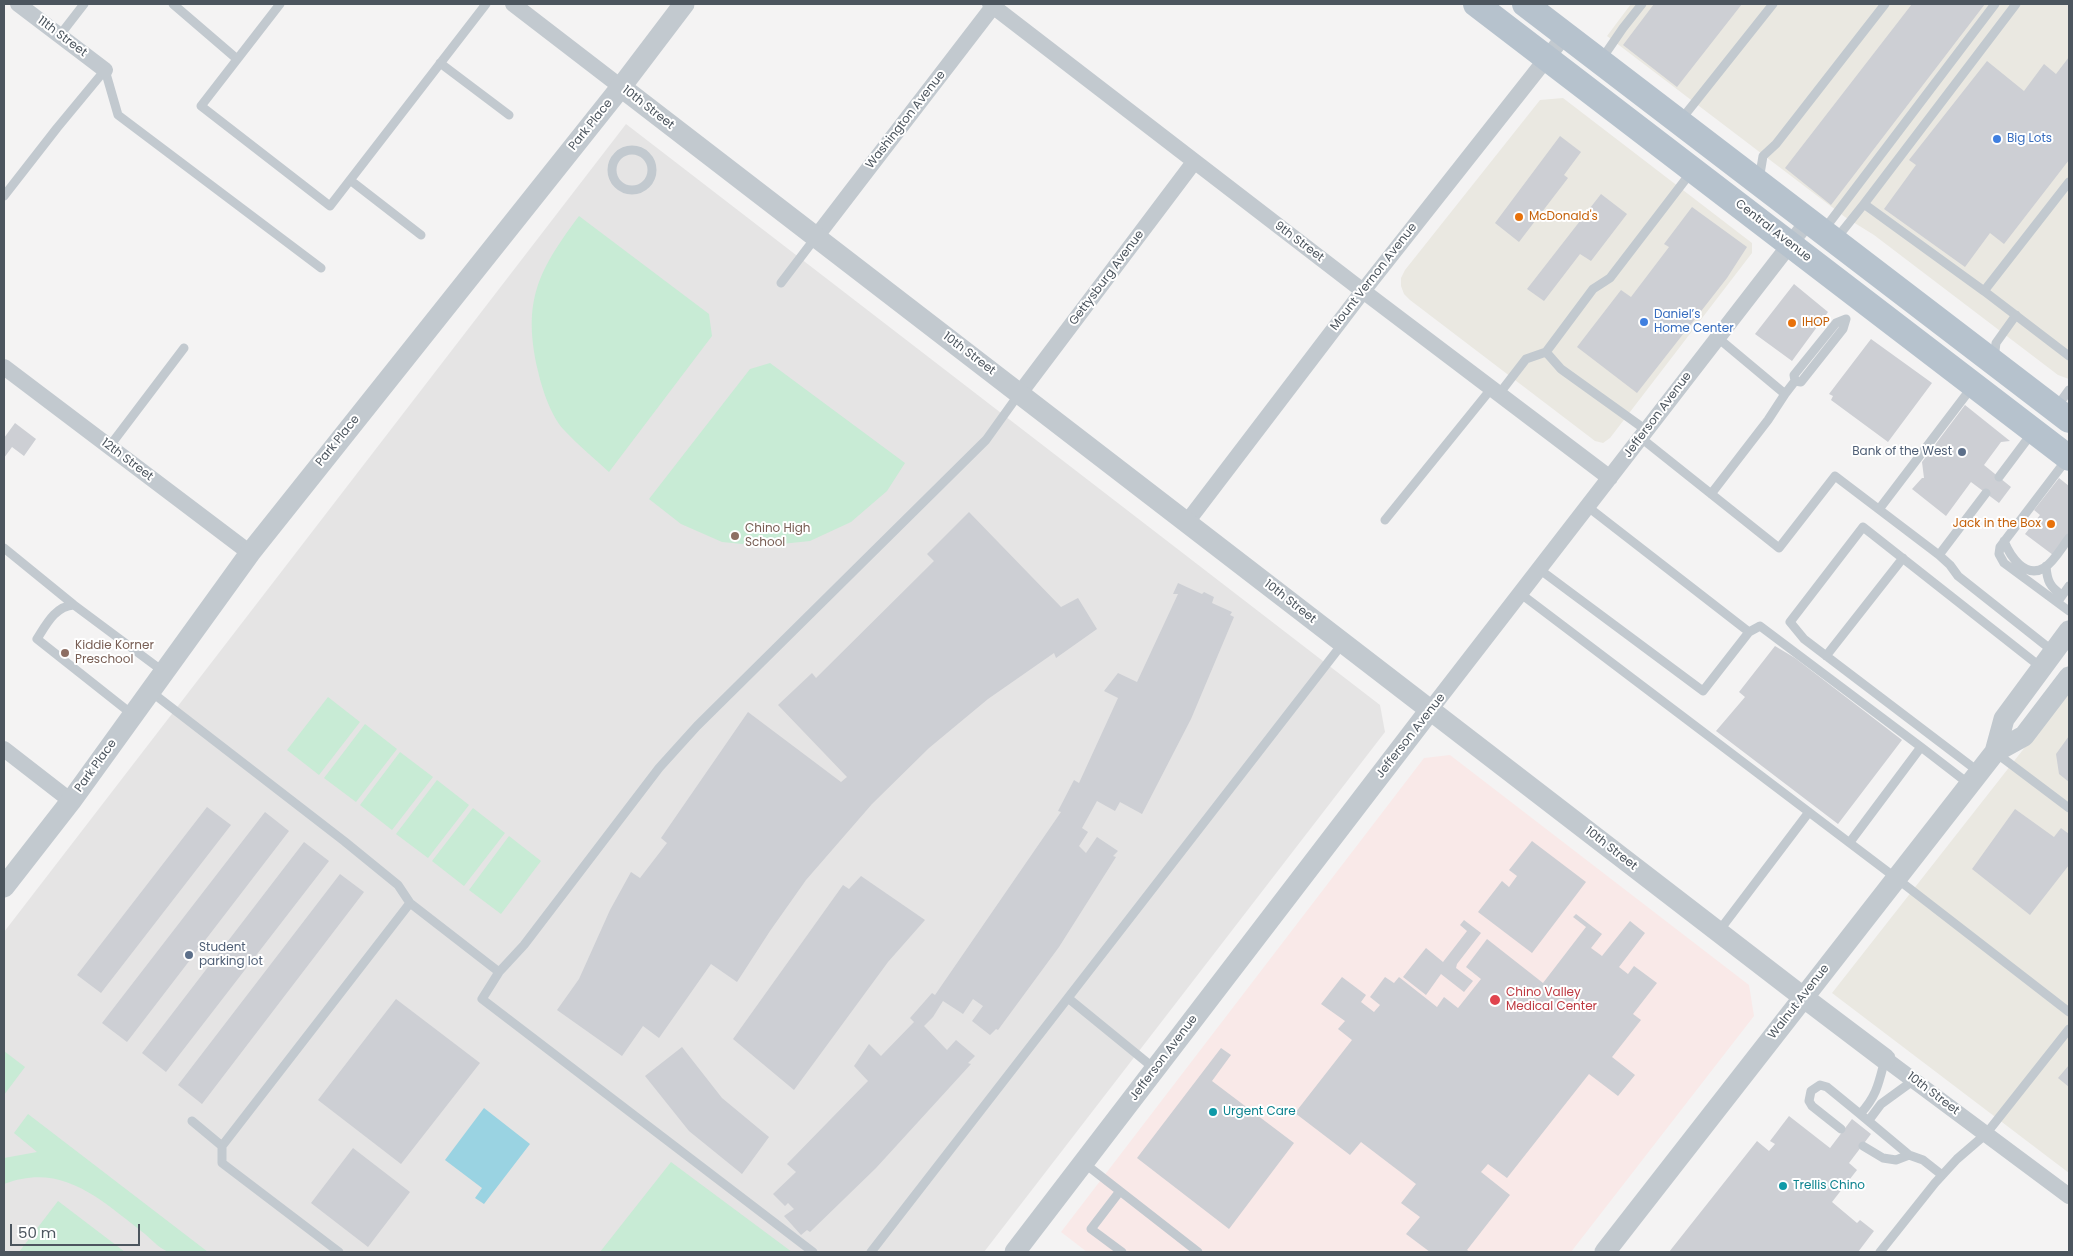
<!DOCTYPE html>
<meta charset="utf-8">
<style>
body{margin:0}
#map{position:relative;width:2073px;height:1256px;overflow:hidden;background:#f4f3f3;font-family:Poppins,sans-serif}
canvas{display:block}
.frame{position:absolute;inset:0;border:5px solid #4c555e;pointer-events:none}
.scale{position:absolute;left:10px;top:1224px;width:130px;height:22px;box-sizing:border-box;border:2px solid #4c555e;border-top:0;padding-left:6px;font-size:15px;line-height:18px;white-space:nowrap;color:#4c555e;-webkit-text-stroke:4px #fff;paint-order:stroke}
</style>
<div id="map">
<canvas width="2073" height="1256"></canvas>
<div class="frame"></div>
<div class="scale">50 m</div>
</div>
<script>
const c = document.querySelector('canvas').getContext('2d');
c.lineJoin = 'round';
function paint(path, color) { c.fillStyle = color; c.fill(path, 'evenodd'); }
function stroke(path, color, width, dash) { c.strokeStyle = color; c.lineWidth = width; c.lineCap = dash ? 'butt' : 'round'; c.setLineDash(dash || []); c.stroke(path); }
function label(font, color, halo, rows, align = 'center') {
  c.font = font + ' Poppins,sans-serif'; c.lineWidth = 4; c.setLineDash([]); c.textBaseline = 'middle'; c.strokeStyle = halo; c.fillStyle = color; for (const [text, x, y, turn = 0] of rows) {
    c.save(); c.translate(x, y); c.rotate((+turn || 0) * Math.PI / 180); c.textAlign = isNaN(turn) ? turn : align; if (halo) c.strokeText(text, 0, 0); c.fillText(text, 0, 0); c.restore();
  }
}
paint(new Path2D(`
 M1631 4H2069V379L2058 375 1874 235 1845 217 1607 36Z
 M1563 98 1752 243V253L1610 438 1603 443 1595 441 1410 300 1404 294 1401 286V278L1405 270 1540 100Z
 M2069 691V1173L1832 993Z`), '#eae8e1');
paint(new Path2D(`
 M626 124 1380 705 1385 732 984 1252H4V932Z`), '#e5e4e4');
paint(new Path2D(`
 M1450 755 1749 985 1754 1016 1571 1252H1087L1061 1232 1424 758Z`), '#f9e9e8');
paint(new Path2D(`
 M579 216 709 314 712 336 609 472C594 458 578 445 564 430 551 416 542 389 538 371 522 301 538 271 579 216Z
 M770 363 905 463 887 491 851 522 810 541 762 546 722 542 681 524 649 499 750 369Z
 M328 697 360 722 319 775 287 750Z
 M365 724 397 749 356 802 324 778Z
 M400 752 433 777 392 830 360 805Z
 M437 780 469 805 428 858 396 834Z
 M473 808 505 833 464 886 432 861Z
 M509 836 541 861 501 914 469 890Z
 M4 1051 25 1067 4 1095Z
 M28 1114 208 1252C196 1252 181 1255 170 1252 162 1251 152 1240 145 1234 102 1201 63 1161 4 1184V1158L37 1152 14 1133Z
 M671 1162 792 1252H600Z
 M58 1201 125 1252H19Z`), '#c8ebd5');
paint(new Path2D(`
 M484 1108 530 1144 484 1204 475 1198 482 1188 445 1160Z`), '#9ad3e2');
paint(new Path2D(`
 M1654 4H1742L1677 87 1623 45Z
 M1912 4H1985L1831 205 1785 168Z
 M2069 57V160L2004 244 1990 233 1965 267 1884 209 1916 165 1909 160 1987 61 2024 91 2044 64 2056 74Z
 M1560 136 1581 152 1564 175 1568 178 1519 242 1495 223Z
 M1601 194 1627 214 1591 261 1580 254 1544 301 1527 289Z
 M1692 207 1747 247 1727 278 1637 393 1577 347 1621 290 1631 297 1669 247 1664 244Z
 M1794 284 1828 312 1792 361 1755 334Z
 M1871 339 1932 383 1888 442 1831 400 1833 396 1829 394Z
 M1965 405 2010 441 2001 442 1984 465 2011 487 1999 503 1971 482 1946 516 1912 489 1922 478H1924L1922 462Z
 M15 423 36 439 24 456 12 447 4 458V438Z
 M2059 478 2069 486V534L2053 555 2025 534 2040 515 2034 510Z
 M969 512 1061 607 1078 598 1097 629 1056 658 1054 653 988 699 929 748 872 804 806 880 770 931 737 982 711 964 659 1038 643 1026 622 1056 557 1010 579 979 610 910 631 872 640 878 667 843 661 838 748 712 841 782 847 777 778 705 812 673 816 678 934 561 927 554Z
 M1178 583 1202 594 1204 592 1214 597 1212 603 1232 612 1230 615 1234 617 1191 719 1142 814 1120 802 1115 811 1097 801 1082 828 1088 832 1079 846 1086 853 1097 837 1118 851 1113 856 1116 857 1059 947 998 1030 996 1029 990 1035 972 1021 983 1006 973 999 963 1014 943 1001 933 1017 924 1026 947 1050 956 1040 975 1056 968 1063 971 1064 876 1168 810 1232 807 1230 801 1235 784 1216 794 1209 788 1203 785 1206 773 1194 796 1172 787 1164 868 1081 854 1066 869 1044 881 1056 914 1022 910 1018 932 993 935 995 1061 812 1058 811 1074 780 1079 783 1118 698 1104 691 1118 673 1137 682 1178 594H1173Z
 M1775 646 1795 658 1902 740 1838 824 1716 731 1745 697 1739 692Z
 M2069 736V782L2059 774 2056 754Z
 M207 807 231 825 101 993 77 975Z
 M2015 809 2054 837 2061 828 2069 834V865L2030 915 1972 869Z
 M265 812 289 831 127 1042 102 1023Z
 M1532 841 1586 882 1532 953 1478 912 1502 881 1509 887 1517 876 1509 870Z
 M304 842 329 861 166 1072 142 1053Z
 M340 874 364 892 202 1104 178 1085Z
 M861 876 925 920 888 962 794 1090 733 1039 843 885 849 889Z
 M1576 914 1602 934 1591 948 1602 956 1630 921 1645 933 1619 967 1628 974 1634 966 1657 983 1633 1014 1641 1020 1612 1057 1635 1075 1618 1096 1589 1074 1507 1178 1488 1164 1481 1172 1510 1195 1467 1250 1470 1252H1430L1406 1234 1420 1217 1401 1203 1416 1184 1361 1142 1350 1155 1295 1113 1352 1040 1338 1029 1345 1021 1321 1004 1342 977 1366 995 1361 1002 1374 1012 1380 1005 1370 997 1385 977 1394 983 1399 977 1437 1007 1444 997 1458 1008 1481 979 1466 967 1487 939 1543 983 1586 927 1573 917Z
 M1464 920 1481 933 1457 964 1456 968 1473 981 1464 992 1441 974 1426 995 1403 977 1426 948 1443 962 1467 931 1460 925Z
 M396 999 480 1063 401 1164 318 1100Z
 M682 1047 722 1098 769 1137 742 1174 689 1131 645 1076Z
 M1221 1048 1231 1055 1212 1081 1294 1143 1229 1229 1137 1158Z
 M2069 1065V1087L2058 1078Z
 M1789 1116 1830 1148 1852 1119 1871 1134 1849 1163 1857 1170 1832 1202 1857 1223 1860 1220 1874 1231 1858 1252H1669L1757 1141 1769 1151 1775 1144 1770 1141Z
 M353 1148 410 1192 368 1247 311 1203Z`), '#cdcfd4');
stroke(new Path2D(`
 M173 4 237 59
 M280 4 201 106 330 206 486 4
 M60 35 84 4
 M1601 60 1623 28 1642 4
 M440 63 509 115
 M105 70 118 115 321 268
 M1680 121 1773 4
 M612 170a20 20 0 1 1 40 0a20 20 0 1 1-40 0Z
 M350 180 421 235
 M1759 180 1763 156 1776 144 1885 4
 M2069 182 1984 291 2069 356
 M4 196 57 128 105 70
 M1864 204 2016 4
 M1823 231 1995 4
 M1836 239 1864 204 1984 291
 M781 283 816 237
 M1546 352 1561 369 1646 430
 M1994 358 1996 343 2016 315
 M1499 394 1526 359 1546 352 1593 289 1610 278 1692 171
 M1785 394 1795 381 1794 375 1836 323 1846 319 1843 329 1801 382 1795 381
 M2056 408 2069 390
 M1641 438 1779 548 1835 476 1939 555 1950 565 1958 576 2054 652
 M109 447 184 348
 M2067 459 2000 547 1999 554 2004 563 2069 611
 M1999 477 2032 433
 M1711 494 1768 420 1785 394 1718 338
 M1588 507 1749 632
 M1880 508 1972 387
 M1385 520 1491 389
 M2004 541C2010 556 2025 579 2044 568 2054 562 2062 547 2069 538
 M4 548 74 605 164 672
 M1939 555 1986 493
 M2046 566C2047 581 2050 587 2062 595
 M1539 569 1703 691 1749 632 1760 626 1921 747
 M1521 594 1896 878 2069 1012
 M2059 600 2069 586
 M74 605C55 606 46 625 37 639L133 715
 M1826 656 1903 558
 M150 691 344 841 398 885 410 903 222 1146 192 1121
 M1996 753 2069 808
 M1979 772 1804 639 1790 622 1863 527 2042 668
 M1850 842 1921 747 1969 784
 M410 903 499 972
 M1719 931 1809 812
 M1068 998 1155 1069
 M1860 1114 1909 1155
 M1869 1120 1881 1104 1914 1080
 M1841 1129 1812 1106 1809 1101 1811 1091 1820 1085 1827 1087 1860 1114C1877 1096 1879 1082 1885 1059
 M222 1146V1163L339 1252
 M1863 1146 1883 1158 1896 1160 1909 1155 1923 1160 1942 1175
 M1084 1163 1198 1252
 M1120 1191 1091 1229 1122 1252
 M813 1252 482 999 499 972 524 945 659 768 697 726 986 440 1019 394
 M871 1252 1343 643
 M1880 1252 1935 1183 1957 1159 1986 1134 2069 1029`), '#c2c9cf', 9);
stroke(new Path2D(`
 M18 4 105 70
 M513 4 621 87
 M990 4 1363 291 1610 478
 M816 237 995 4
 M4 367 250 553
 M1020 393 1194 162
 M1187 522 1363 291 1565 35
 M1430 710 1808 221
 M4 749 71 801
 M1885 1059 2069 1196`), '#c2c9cf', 16);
stroke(new Path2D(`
 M621 87 1803 997 1885 1059
 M1995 752 2024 736 2069 677
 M4 887 71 801 250 553 621 87 684 4
 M1015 1252 1430 710
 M1605 1252 1995 752 2004 719 2069 631`), '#c2c9cf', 21);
stroke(new Path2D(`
 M1476 4 2069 458
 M1525 4 2069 420`), '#b6c2cd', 26);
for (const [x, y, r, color] of [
 [1997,139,5,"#3f7fe0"],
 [1519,217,5,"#e8710a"],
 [1644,322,5,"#3f7fe0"],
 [1792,323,5,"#e8710a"],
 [1962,452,5,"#5c6f8a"],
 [2051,524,5,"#e8710a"],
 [735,536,5,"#8d6e63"],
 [65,653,5,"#8d6e63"],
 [189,955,5,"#5c6f8a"],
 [1495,1000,6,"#e0444e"],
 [1213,1112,5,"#0f9aa8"],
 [1783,1186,5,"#0f9aa8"]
]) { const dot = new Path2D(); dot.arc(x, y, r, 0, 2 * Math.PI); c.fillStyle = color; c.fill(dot); stroke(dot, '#fff', 2); }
label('12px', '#4c555e', '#fff', [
 ["11th Street",62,37,37],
 ["10th Street",648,108,38],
 ["Washington Avenue",906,120,-52],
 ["Park Place",591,125,-51],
 ["Central Avenue",1773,231,38],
 ["9th Street",1299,242,37],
 ["Mount Vernon Avenue",1374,277,-52],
 ["Gettysburg Avenue",1107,278,-53],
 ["10th Street",969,354,37],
 ["Jefferson Avenue",1658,415,-53],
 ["Park Place",338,441,-51],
 ["12th Street",127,460,37],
 ["10th Street",1290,602,38],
 ["Jefferson Avenue",1411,736,-52],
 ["Park Place",96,766,-54],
 ["10th Street",1611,849,38],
 ["Walnut Avenue",1799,1002,-52],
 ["Jefferson Avenue",1164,1058,-53],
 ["10th Street",1933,1094,37]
]);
label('12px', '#366cbe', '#fff', [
 ["Big Lots",2007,139],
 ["Daniel’s",1654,315],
 ["Home Center",1654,329]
], 'left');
label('12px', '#c56008', '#fff', [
 ["McDonald's",1529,217],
 ["IHOP",1802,323],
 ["Jack in the Box",2041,524,"right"]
], 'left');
label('12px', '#4e5e75', '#fff', [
 ["Bank of the West",1952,452],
 ["Student",199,948,"left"],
 ["parking lot",199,962,"left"]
], 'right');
label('12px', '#785e54', '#fff', [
 ["Chino High",745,529],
 ["School",745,543],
 ["Kiddie Korner",75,646],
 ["Preschool",75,660]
], 'left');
label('12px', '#be3a42', '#fff', [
 ["Chino Valley",1506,993],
 ["Medical Center",1506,1007]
], 'left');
label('12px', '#0d838f', '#fff', [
 ["Urgent Care",1223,1112],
 ["Trellis Chino",1793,1186]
], 'left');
</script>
